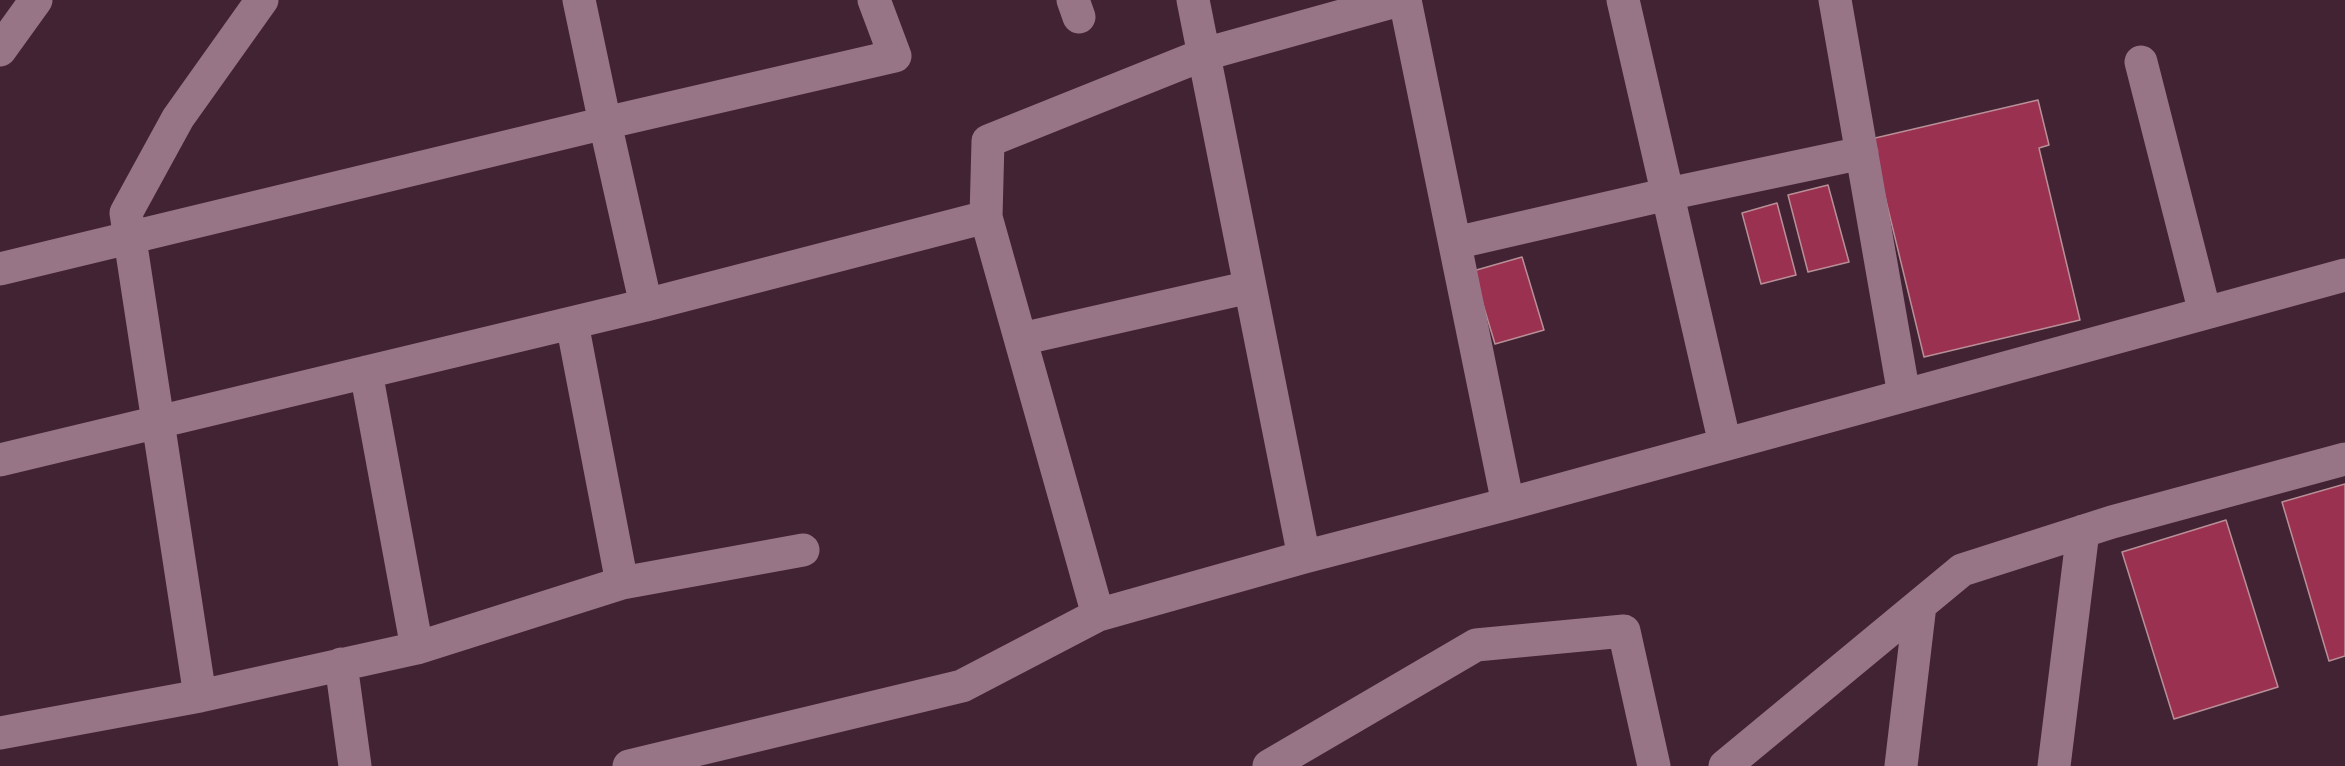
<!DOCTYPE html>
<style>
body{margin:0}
canvas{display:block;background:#412334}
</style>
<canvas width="2345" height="766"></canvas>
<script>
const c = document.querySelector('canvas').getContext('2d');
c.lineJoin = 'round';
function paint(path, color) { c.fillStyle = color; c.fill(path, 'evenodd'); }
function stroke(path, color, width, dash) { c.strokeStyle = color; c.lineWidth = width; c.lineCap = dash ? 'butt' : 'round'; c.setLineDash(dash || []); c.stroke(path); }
const building = new Path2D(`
 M2038 100 2049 145 2039 148 2080 320 1924 357 1871 139Z
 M1828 185 1849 262 1808 272 1788 195Z
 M1777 203 1796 275 1761 284 1742 213Z
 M1522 257 1544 330 1495 344 1473 271Z
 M2345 484V656L2329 661 2282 502Z
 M2226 520 2278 687 2174 719 2122 552Z`);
paint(building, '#9a3150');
stroke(building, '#b98f97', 1.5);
stroke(new Path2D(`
 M262 0 178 118 126 213 200 696 417 648 622 583 803 550
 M579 0 605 123 895 56 874 0
 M1073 0 1079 17
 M1193 0 1304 557
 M1399 0 1205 54 988 141 986 217 1098 615 1304 557 1508 504 2345 275
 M1405 0 1508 504
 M1623 0 1725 444
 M1835 0 1904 395
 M0 50 36 0
 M2141 62 2205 313
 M1455 243 1668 194 1862 153
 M0 269 605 123 646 305 0 460
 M646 305 986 217
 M572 323 622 583
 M1021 339 1250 287
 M366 372 417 648
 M341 664 355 766
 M0 733 200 696
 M629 766 962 686 1098 615
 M1269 766 1476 645 1624 631 1654 766
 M1725 766 1962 570 2112 522 2345 459
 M1901 766 1920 605
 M2054 766 2083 531`), '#987487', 33);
</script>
